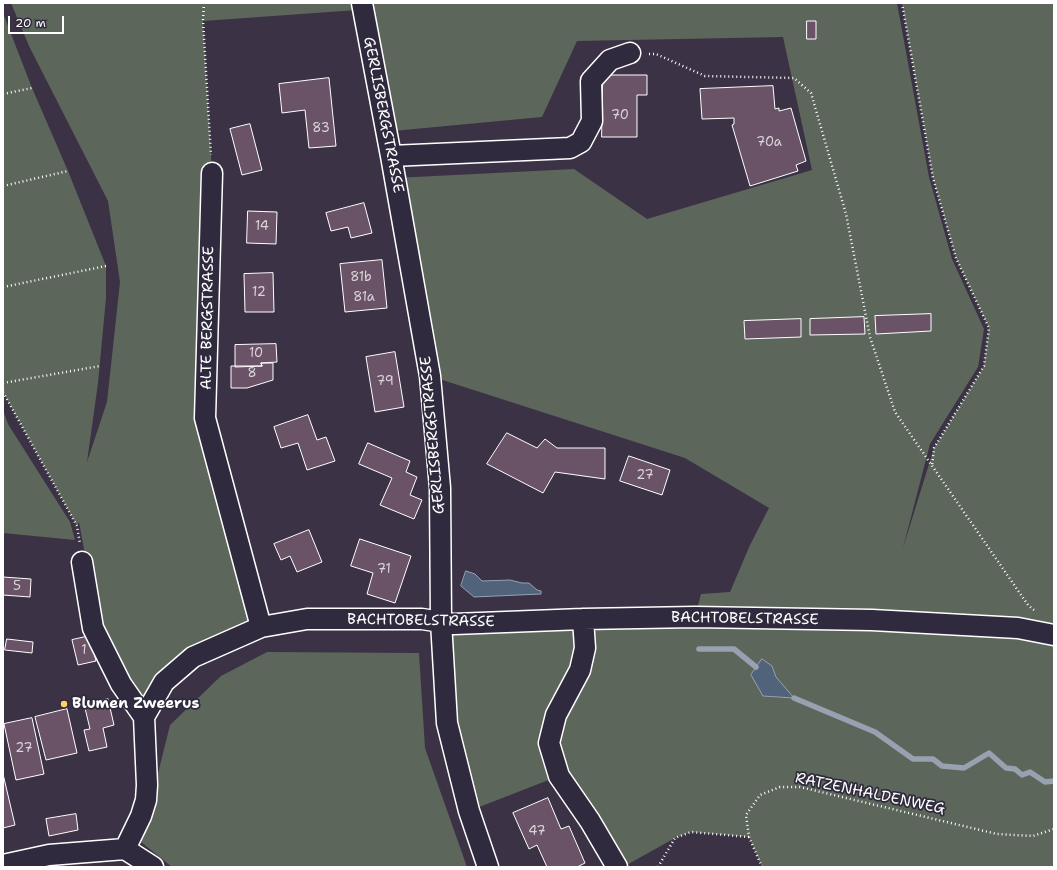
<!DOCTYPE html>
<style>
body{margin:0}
#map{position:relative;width:1057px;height:870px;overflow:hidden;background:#3b3245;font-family:"Shantell Sans",sans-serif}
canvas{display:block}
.frame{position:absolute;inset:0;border:4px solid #fff;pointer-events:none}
.scale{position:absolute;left:8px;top:16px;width:56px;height:18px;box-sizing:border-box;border:2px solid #fff;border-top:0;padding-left:5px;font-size:12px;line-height:14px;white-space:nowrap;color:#fff;-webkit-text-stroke:3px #2f2a3d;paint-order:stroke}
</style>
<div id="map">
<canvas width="1057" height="870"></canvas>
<div class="frame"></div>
<div class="scale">20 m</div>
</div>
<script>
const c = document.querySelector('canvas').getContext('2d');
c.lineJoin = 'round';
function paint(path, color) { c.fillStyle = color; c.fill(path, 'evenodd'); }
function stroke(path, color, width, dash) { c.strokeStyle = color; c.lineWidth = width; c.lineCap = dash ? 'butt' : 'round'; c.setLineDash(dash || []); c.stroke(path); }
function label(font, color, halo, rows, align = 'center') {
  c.font = font + ' "Shantell Sans",sans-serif'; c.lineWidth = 3.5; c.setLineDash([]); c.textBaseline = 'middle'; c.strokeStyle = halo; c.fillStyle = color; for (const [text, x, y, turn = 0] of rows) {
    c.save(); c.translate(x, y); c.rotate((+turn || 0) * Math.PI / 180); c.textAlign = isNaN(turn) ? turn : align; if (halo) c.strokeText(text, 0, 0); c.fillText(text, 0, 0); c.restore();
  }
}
paint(new Path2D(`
 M11 3H356L357 10 203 21 212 173 205 418 261 627 216 637 174 659 138 703 98 625 79 522 77 526 3 392V13L32 88 68 171 106 266V298L98 383 87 462 107 402 120 282 108 201 29 46Z
 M372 3H897L929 177 952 259 984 329 978 367 930 444 903 548 934 448 984 366 989 328 956 258 933 178 902 3H1054V867H762L749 837 691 832 675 838 623 867 559 776 469 811 441 622 695 617 701 594 730 592 750 545 769 508 685 458 430 376 395 178 574 169 647 219 812 170 783 37 577 41 542 117 393 131Z
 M3 410 8 424 70 522 75 540 3 533Z
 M267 652 419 653 425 748 467 867H172L141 842 170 725 221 676Z`), '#5c665b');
const water = new Path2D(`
 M466 571 475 574 482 581 510 580 522 583H529L537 590 541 591V594L474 597 461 586Z
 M762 659 772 666 776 677 794 698 763 696 751 675Z`);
paint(water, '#51637b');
stroke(water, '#97a1b0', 1);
stroke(new Path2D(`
 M699 649H734L756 667
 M794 698 875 732 913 759H933L942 766 964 768 989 753 1006 768 1015 769 1022 775 1030 772 1045 782 1054 781`), '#97a1b0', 5.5);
const building = new Path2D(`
 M807 21H816V39H807Z
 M603 75H647V95H637V137H602Z
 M329 78 336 146 309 148 305 110 282 113 279 84Z
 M773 86 775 109 779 108V111L791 108 806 161 796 165 798 171 750 186 732 125 734 124V118L702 119 700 89Z
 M250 124 262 170 242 175 230 129Z
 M364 203 372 233 351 238 348 227 331 231 326 213Z
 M248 211 277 212 276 244 247 243Z
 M382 260 387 308 345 312 340 264Z
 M273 273 274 312H245L244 274Z
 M931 314V331L876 334 875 316Z
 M864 317 865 334 810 335V319Z
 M801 319V337L745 339 744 321Z
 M276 344 277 362 261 363 262 366 235 367V345Z
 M395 352 404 407 375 412 366 357Z
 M261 363H273V380L247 388H231V366H262Z
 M308 415 317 440 326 437 335 461 307 470 298 443 281 448 274 427Z
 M507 433 537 448 545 439 557 448H605V479L555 472 543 493 487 464Z
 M368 443 410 461 406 472 417 477 410 495 422 500 414 519 380 505 392 478 359 464Z
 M629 456 670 470 662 495 620 481Z
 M309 530 322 562 297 572 290 556 281 560 274 544Z
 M360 539 411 556 395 603 367 594 373 573 351 566Z
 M3 577 31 579 30 597 3 595Z
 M90 636 96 661 78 665 72 640Z
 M7 639 33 642 32 653 5 650Z
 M108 699 114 725 103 728 107 747 89 751 84 730 90 729 84 704Z
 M67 709 77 753 46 760 35 717Z
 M32 718 44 774 16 780 4 724Z
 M3 774 15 825 3 828Z
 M548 798 561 829 569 826 585 863 577 867H547L537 845 529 849 513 813Z
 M76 814 78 830 49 836 46 819Z`);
paint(building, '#6a5366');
stroke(building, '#fff', 1);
const minor = new Path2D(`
 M362 3 391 156 430 376 440 488 441 622 447 723 469 811 488 867
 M391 156 570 148 581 142 592 121 591 81 610 60 630 53
 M212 173 205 418 261 627
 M82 562 93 628 121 684 144 717
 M583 619 585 648 580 670 556 715 549 743 559 776 590 821 617 867
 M125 849 141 816 146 800 147 785 144 717 164 682 193 657 261 627 307 619H422L454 624 583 619 695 617 872 620 1018 628 1054 635
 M3 865 49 855 125 849 153 867`);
stroke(minor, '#fff', 23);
stroke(new Path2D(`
 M204 3 203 20 211 155
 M902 3 933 178 956 258 989 328 984 366 934 448 932 467
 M649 54H656L705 76 794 78 811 93 846 214 870 337 895 412 1028 605 1034 610
 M3 94 32 88
 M3 186 68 171
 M3 287 106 266
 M3 383 100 366
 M3 392 77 526 80 544
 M658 867 675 838 691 832 749 837
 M762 867 749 837 746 815 760 795 780 787H800L997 834 1033 836 1054 829`), '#fff', 2.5, [1, 3]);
stroke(minor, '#2f2a3d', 20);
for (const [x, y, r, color] of [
 [64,704,4,"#ffd166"]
]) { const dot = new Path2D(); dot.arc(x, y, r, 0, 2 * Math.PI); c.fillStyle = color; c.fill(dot); stroke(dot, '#2f2a3d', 1.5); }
label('13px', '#dad4d9', null, [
 ["70",620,116],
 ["83",321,129],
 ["70a",769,143],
 ["14",262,227],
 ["81b",361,278],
 ["12",259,293],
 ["81a",364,298],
 ["10",256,354],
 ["8",252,374],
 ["79",385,382],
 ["27",645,476],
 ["71",384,570],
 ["5",17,587],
 ["1",84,651],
 ["27",24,749],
 ["47",537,832]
]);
label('15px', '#fff', '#2f2a3d', [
 ["GERLISBERGSTRASSE",383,115,79],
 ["ALTE BERGSTRASSE",208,318,-89],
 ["GERLISBERGSTRASSE",433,435,-95],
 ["BACHTOBELSTRASSE",745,619,1],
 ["BACHTOBELSTRASSE",421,621,1],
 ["RATZENHALDENWEG",870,794,12]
]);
label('bold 15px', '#fff', '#2f2a3d', [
 ["Blumen Zweerus",72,704]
], 'left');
</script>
